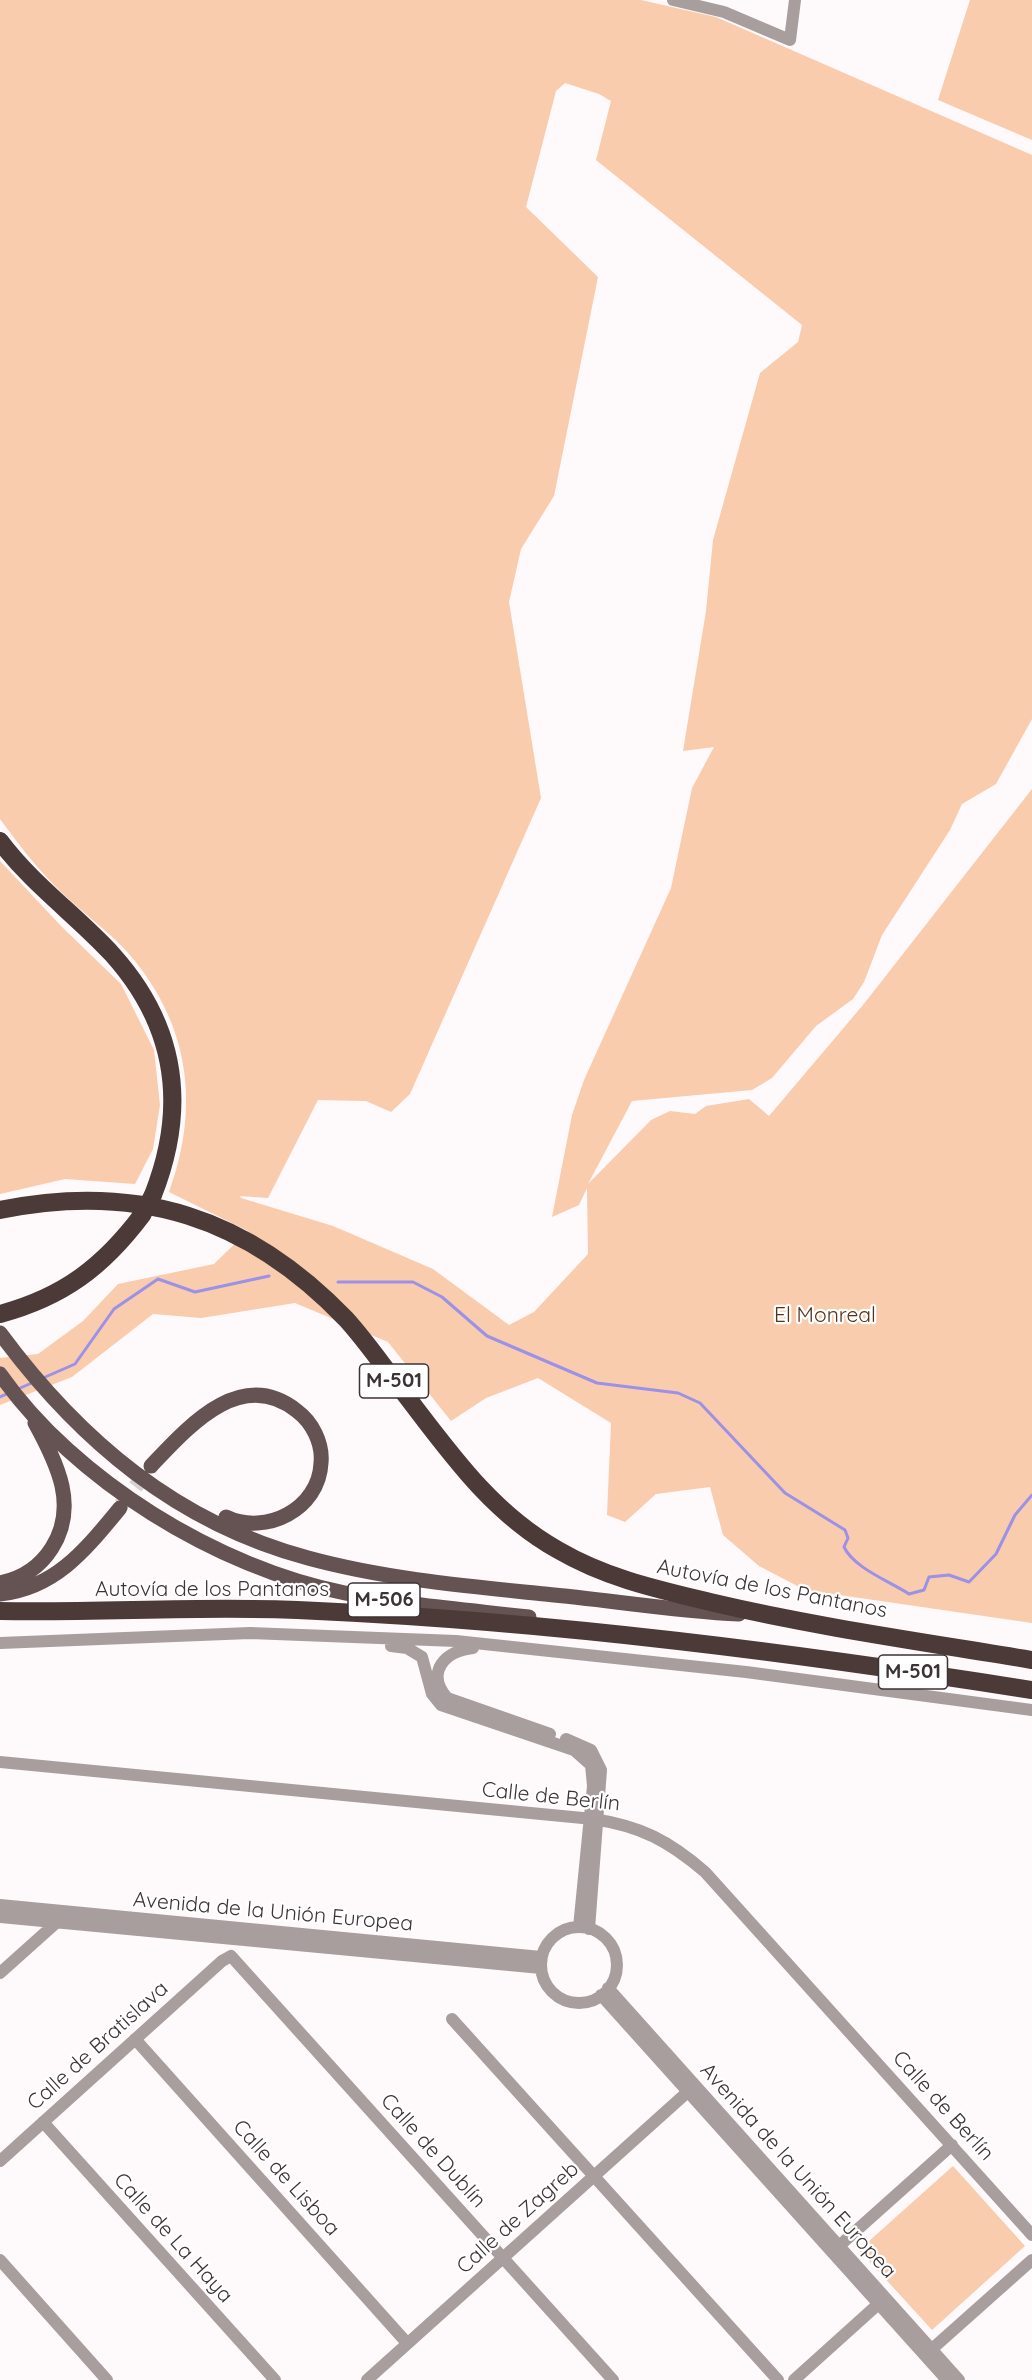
<!DOCTYPE html>
<meta charset="utf-8">
<style>
body{margin:0}
canvas{display:block;background:#fef9fb}
</style>
<canvas width="1032" height="2380"></canvas>
<script>
const c = document.querySelector('canvas').getContext('2d');
c.lineJoin = 'round';
function paint(path, color) { c.fillStyle = color; c.fill(path, 'evenodd'); }
function stroke(path, color, width, dash) { c.strokeStyle = color; c.lineWidth = width; c.lineCap = dash ? 'butt' : 'round'; c.setLineDash(dash || []); c.stroke(path); }
function label(font, color, halo, rows, align = 'center') {
  c.font = font + ' Quicksand,sans-serif'; c.lineWidth = 4.5; c.setLineDash([]); c.textBaseline = 'middle'; c.strokeStyle = halo; c.fillStyle = color; for (const [text, x, y, turn = 0] of rows) {
    c.save(); c.translate(x, y); c.rotate((+turn || 0) * Math.PI / 180); c.textAlign = isNaN(turn) ? turn : align; if (halo) c.strokeText(text, 0, 0); c.fillText(text, 0, 0); c.restore();
  }
}
paint(new Path2D(`
 M0 0H641L716 17 1032 155V719L996 784 962 804 950 830 882 935 864 982 853 999 816 1026 772 1078 752 1090 632 1101 588 1184 651 1120 670 1111 695 1114 706 1106 749 1099 769 1116 863 1005 1032 789V1623L805 1590 759 1566 723 1535 710 1487 656 1494 625 1522 607 1515 611 1423 538 1378 486 1398 451 1421 388 1342 295 1303 201 1318 153 1314 72 1377 0 1405V1358L38 1354 83 1321 118 1284 214 1264 248 1231 169 1192C199 1110 191 1031 135 961 112 932 80 912 55 886 35 866 17 842 0 819ZM565 83 599 94 611 101 596 160 802 325 798 342 760 373 713 540 706 611 683 751 714 747 692 788 671 888 584 1080 572 1115 552 1217 579 1205 587 1188 588 1254 534 1312 509 1325 433 1269 333 1226 241 1198 240 1196 268 1198 318 1100 366 1101 391 1112 410 1094 541 798 509 602 521 549 554 496 598 277 526 207 556 91Z
 M970 0H1032V140L938 100Z
 M0 861 62 927 121 984 154 1050 160 1105 153 1149 135 1184 65 1179 0 1194Z
 M953 2166 1025 2246 932 2330 859 2250Z`), '#f8ccad');
stroke(new Path2D(`
 M338 1282H413L442 1297 487 1336 597 1383 678 1393 700 1403 785 1493 845 1530 848 1538 844 1547C854 1568 889 1581 909 1594L924 1590 929 1577 949 1575 969 1582 996 1554 1015 1515 1032 1495
 M43 1378 75 1364 114 1309 158 1279 195 1292 269 1276
 M18 1389 34 1382
 M0 1397 9 1393`), '#9c90e8', 3);
stroke(new Path2D(`
 M121 1505 151 1467`), '#d7d1d4', 15, [15, 8]);
stroke(new Path2D(`
 M673 0 724 12 790 40 795 0
 M0 1643 250 1633 456 1641 746 1672 1032 1710
 M391 1646 407 1648 422 1657 432 1694 441 1705 574 1750 591 1765 593 1786 579 1927
 M473 1648C445 1651 425 1672 447 1698L550 1734
 M566 1739 591 1750 601 1770 589 1929
 M0 1762 593 1819C641 1826 669 1841 705 1872L1032 2235
 M0 1905 541 1957
 M0 1917 541 1968
 M541 1965a38 38 0 1 1 76 0a38 38 0 1 1-76 0Z
 M0 1973 57 1922
 M608 1988 959 2380
 M601 1995 947 2380
 M452 2019 778 2380
 M135 2039 407 2343
 M43 2122 275 2380
 M0 2161 222 1961 231 1956 613 2380
 M839 2246 952 2145
 M0 2260 107 2380
 M932 2349 1032 2260
 M367 2380 692 2088
 M794 2380 885 2298`), '#a89e9d', 12);
stroke(new Path2D(`
 M0 1333C79 1440 177 1523 308 1558 385 1579 466 1586 545 1594 610 1600 674 1611 739 1614
 M0 1374C74 1480 218 1568 345 1593 405 1605 468 1610 529 1617
 M151 1466C188 1427 241 1366 297 1411 312 1422 323 1443 321 1463 319 1509 266 1536 226 1517
 M0 1583C45 1574 72 1532 62 1486 57 1464 46 1443 35 1423
 M0 1594C56 1588 86 1549 120 1508`), '#645352', 15);
stroke(new Path2D(`
 M0 841C32 884 76 915 112 954 176 1025 188 1106 153 1195
 M0 1210C138 1182 248 1217 346 1319 366 1341 383 1366 401 1389 448 1450 490 1512 558 1550 606 1578 656 1589 710 1602 816 1627 924 1642 1032 1660
 M0 1314C63 1297 103 1267 142 1215
 M0 1611C106 1613 212 1605 318 1611 557 1622 796 1653 1032 1690`), '#4c3a38', 18);
stroke(new Path2D(`
 M142 1215 153 1195`), '#4c3a38', 18);
for (const [x, y, w] of [
 [394,1381,69],
 [384,1600,72],
 [913,1672,69]
]) { const box = new Path2D(); box.roundRect(x - w / 2, y - 17, w, 34, 4.5); c.fillStyle = '#fff'; c.fill(box); stroke(box, '#3c3336', 1.5); }
label('bold 20px', '#3c3336', null, [
 ["M-501",394,1381],
 ["M-506",384,1600],
 ["M-501",913,1672]
]);
label('21px', '#533218', '#fff', [
 ["El Monreal",825,1316]
]);
label('21px', '#3c3336', '#fff', [
 ["Autovía de los Pantanos",772,1589,11],
 ["Autovía de los Pantanos",212,1590],
 ["Calle de Berlín",551,1797,6],
 ["Avenida de la Unión Europea",273,1912,5],
 ["Calle de Bratislava",98,2046,-42],
 ["Calle de Berlín",943,2106,48],
 ["Calle de Dublín",433,2151,48],
 ["Avenida de la Unión Europea",798,2171,48],
 ["Calle de Lisboa",286,2178,48],
 ["Calle de Zagreb",518,2218,-42],
 ["Calle de La Haya",173,2238,48]
]);
</script>
